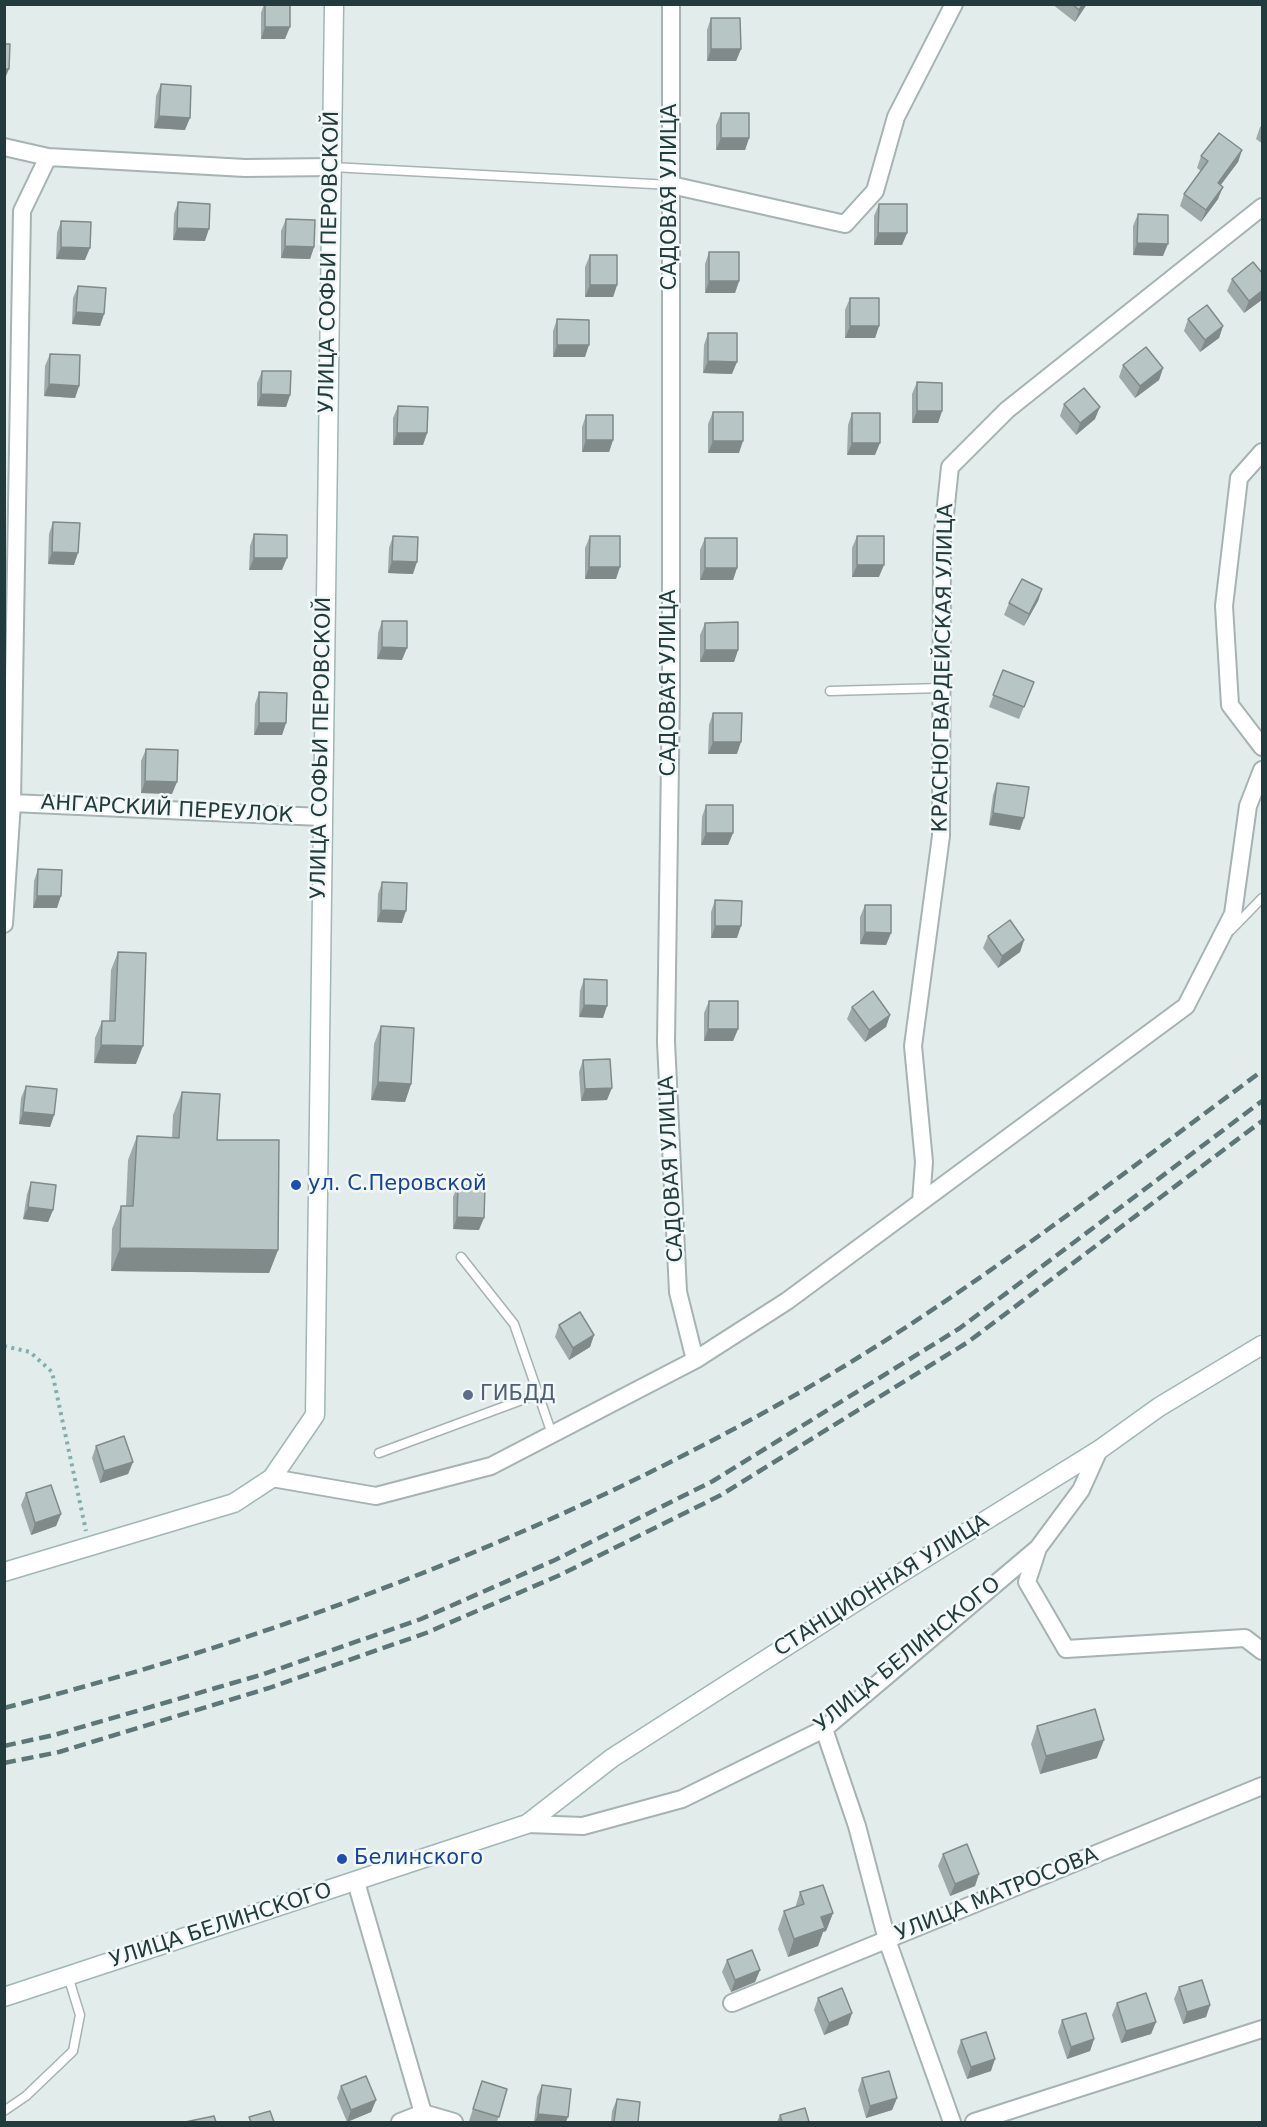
<!DOCTYPE html>
<meta charset="utf-8">
<style>
body{margin:0}
#map{position:relative;width:1267px;height:2127px;overflow:hidden;background:#e2ecea;font-family:"DejaVu Sans",sans-serif}
canvas{display:block}
.frame{position:absolute;inset:0;border:6px solid #223b3c;pointer-events:none}
</style>
<div id="map">
<canvas width="1267" height="2127"></canvas>
<div class="frame"></div>
</div>
<script>
const c = document.querySelector('canvas').getContext('2d');
c.lineJoin = 'round';
function stroke(path, color, width, dash) { c.strokeStyle = color; c.lineWidth = width; c.lineCap = dash ? 'butt' : 'round'; c.setLineDash(dash || []); c.stroke(path); }
function paint(path, color) { c.fillStyle = color; c.fill(path, 'evenodd'); }
function label(font, color, halo, rows, align = 'center') {
  c.font = font + ' "DejaVu Sans",sans-serif'; c.lineWidth = 5; c.setLineDash([]); c.textBaseline = 'middle'; c.strokeStyle = halo; c.fillStyle = color; for (const [text, x, y, turn = 0] of rows) {
    c.save(); c.translate(x, y); c.rotate((+turn || 0) * Math.PI / 180); c.textAlign = isNaN(turn) ? turn : align; if (halo) c.strokeText(text, 0, 0); c.fillText(text, 0, 0); c.restore();
  }
}
const lane = new Path2D(`
 M332 167 671 185
 M830 691 941 688
 M1231 930 1262 898
 M461 1257 514 1324 552 1434
 M379 1453 538 1394
 M4 2111 26 2096 73 2051 80 2015 68 1976`);
const street = new Path2D(`
 M671 4V691L666 1042 678 1292 695 1360
 M4 147 48 157 245 168 332 167
 M671 185 845 224 875 191 896 117 954 4
 M1262 452 1239 478 1224 606 1230 705 1262 747
 M12 803 321 817
 M4 924 12 803 22 211 48 157
 M921 1202 924 1162 913 1046 941 836 942 542 950 467 1007 410 1262 207
 M272 1478 376 1496 491 1466 695 1360 787 1301 1186 1006 1233 914 1248 806 1262 770
 M1038 1548 1027 1582 1066 1649 1245 1638 1262 1651
 M824 1729 857 1826 887 1940 952 2122
 M527 1824 583 1826 682 1799 824 1729 1038 1548 1081 1490 1099 1450
 M356 1882 423 2113 424 2122
 M732 2003 1262 1786
 M400 2122 423 2113 454 2122
 M974 2122 1262 2029`);
const secondary = new Path2D(`
 M4 1572 234 1503 272 1478 315 1415 334 4
 M4 1997 527 1824 612 1758 893 1578 1099 1450 1159 1407 1262 1345`);
stroke(lane, '#a5b3b2', 11);
stroke(street, '#a5b3b2', 20);
stroke(secondary, '#a0b7b6', 21);
stroke(new Path2D(`
 M4 1346 30 1352 52 1372 86 1531`), '#83aeae', 4, [3, 4.5]);
stroke(lane, '#fff', 8);
stroke(street, '#fff', 16);
stroke(secondary, '#fff', 18);
stroke(new Path2D(`
 M4 1708C273 1639 538 1540 781 1403 951 1308 1106 1186 1262 1071
 M4 1746 54 1735 264 1674 421 1619 555 1560 713 1481 960 1328 1262 1101
 M4 1763 59 1752 269 1688 426 1633 560 1575 721 1495 968 1342 1262 1121`), '#5d7678', 4.5, [12, 6]);
paint(new Path2D(`
 M264 4H290L285 39H261V13Z
 M1052 4H1087L1075 22Z
 M711 18 741 49 736 61H707V30Z
 M161 84 185 130 154 128 156 96Z
 M721 113 749 138 745 150H716V125Z
 M1263 124V144L1256 139 1260 127Z
 M1242 150 1238 162 1220 186 1218 199 1201 222 1180 206 1184 194 1201 171 1197 168 1201 156Z
 M178 202 205 241 173 240 174 214Z
 M879 204 907 233 902 245H874V216Z
 M1138 214 1163 256 1133 255V226Z
 M286 219 314 247 310 259 281 258V231Z
 M61 221 85 260 56 259 57 233Z
 M709 252 739 281 735 293H705V264Z
 M590 255 617 285 613 297H585V267Z
 M1263 274V299L1244 313 1227 291 1232 279Z
 M78 286 104 314 100 326 72 324 73 298Z
 M850 298 879 326 875 338H845V310Z
 M557 319 585 357H553V331Z
 M1188 319 1223 326 1219 338 1200 352 1184 331Z
 M708 333 732 374 703 373 704 345Z
 M50 354 79 386 75 398 44 396 45 366Z
 M1123 365 1163 368 1159 380 1135 398 1119 377Z
 M262 371 290 395 286 407 257 406V383Z
 M917 382 942 411 938 423H912V394Z
 M1064 404 1095 419 1076 435 1060 416Z
 M398 406 427 433 423 445H393V418Z
 M713 412 739 453H708V424Z
 M852 413 875 455H847L848 425Z
 M586 415 613 440 609 452H582V427Z
 M53 522 74 565 48 564 49 534Z
 M254 534 282 570H249L250 546Z
 M393 536 413 574 388 573 389 548Z
 M590 536 616 579H585V548Z
 M857 536 879 577H852V548Z
 M705 538 737 568 733 580H700V550Z
 M1042 589 1038 601 1024 626 1004 615 1009 603Z
 M382 621 402 660 377 659 378 633Z
 M705 623 738 650 734 662H700V635Z
 M1003 670 1034 682 1019 719 989 707Z
 M259 692 286 723 282 735H254L255 704Z
 M713 713 737 754H708L709 725Z
 M146 749 172 794 141 793V761Z
 M997 783 1020 830 989 825 993 795Z
 M706 805 733 833 728 845H701L702 817Z
 M38 869 57 908H33L34 881Z
 M382 882 402 923 377 922 378 894Z
 M715 900 737 938H711V912Z
 M865 905 891 933 886 945 860 944V917Z
 M988 936 1024 940 1020 952 998 968 983 948Z
 M118 952 136 1064 94 1063 95 1038 102 1021H109L111 970Z
 M584 979 603 1018 579 1017 580 991Z
 M709 1001 738 1029 733 1041H704V1013Z
 M852 1007 890 1015 886 1027 865 1042 847 1019Z
 M381 1026 411 1084 405 1102 371 1100 374 1044Z
 M583 1060 607 1100 581 1101 579 1072Z
 M26 1086 54 1115 50 1127 19 1124 21 1098Z
 M182 1092 217 1140 278 1250 269 1273 111 1271 112 1229 121 1206H126L128 1160 137 1136 172 1138 173 1115Z
 M31 1182 53 1210 48 1222 23 1219 27 1194Z
 M458 1185 479 1230 453 1229V1197Z
 M559 1325 594 1335 590 1347 569 1360 555 1337Z
 M96 1446 133 1462 128 1474 100 1483 92 1458Z
 M26 1493 61 1514 56 1526 31 1535 21 1505Z
 M1037 1726 1097 1758 1040 1774 1031 1744Z
 M943 1854 975 1886 950 1896 938 1866Z
 M800 1892 833 1913 826 1931 823 1932 818 1946 788 1957 778 1929 784 1911 795 1908Z
 M727 1960 760 1970 755 1982 731 1992 722 1972Z
 M1179 1987 1210 2005 1206 2017 1183 2024 1174 1999Z
 M818 1998 852 2013 848 2025 824 2035 814 2010Z
 M1117 2003 1156 2022 1151 2034 1121 2043 1112 2015Z
 M1062 2020 1094 2039 1090 2051 1067 2059 1058 2032Z
 M961 2040 991 2071 967 2079 957 2052Z
 M862 2078 897 2098 892 2110 866 2118 858 2090Z
 M482 2081 507 2089 497 2122H474L469 2121Z
 M542 2085 566 2122H534L537 2097Z
 M341 2086 376 2100 371 2112 347 2122 337 2098Z
 M617 2099 638 2122H611L612 2111Z
 M780 2115 809 2122H777Z`), '#9daaa9');
paint(new Path2D(`
 M1083 4H1087L1075 22 1079 10Z
 M265 27H290L285 39H261Z
 M711 49H741L736 61H707Z
 M4 69H9L4 81Z
 M159 116 190 118 185 130 154 128Z
 M721 138H749L745 150H716Z
 M1242 150 1238 162 1213 195 1218 183Z
 M1223 187 1218 199 1201 222 1206 210Z
 M177 228 209 229 205 241 173 240Z
 M878 233H907L902 245H874Z
 M1137 243 1168 244 1163 256 1133 255Z
 M285 246 314 247 310 259 281 258Z
 M61 247 90 248 85 260 56 259Z
 M709 281H739L735 293H705Z
 M590 285H617L613 297H585Z
 M1263 290V299L1244 313 1249 301Z
 M76 312 104 314 100 326 72 324Z
 M850 326H879L875 338H845Z
 M1223 326 1219 338 1200 352 1205 340Z
 M557 345H589L585 357H553Z
 M708 361 737 362 732 374 703 373Z
 M1163 368 1159 380 1135 398 1140 386Z
 M49 384 79 386 75 398 44 396Z
 M261 394 290 395 286 407 257 406Z
 M1100 407 1095 419 1076 435 1080 423Z
 M917 411H942L938 423H912Z
 M397 433H427L423 445H393Z
 M586 440H613L609 452H582Z
 M713 441H743L739 453H708Z
 M852 443H880L875 455H847Z
 M52 552 78 553 74 565 48 564Z
 M254 558H287L282 570H249Z
 M392 561 417 562 413 574 388 573Z
 M857 565H884L879 577H852Z
 M589 567H620L616 579H585Z
 M705 568H737L733 580H700Z
 M1042 589 1038 601 1024 626 1029 614Z
 M382 647 407 648 402 660 377 659Z
 M705 650H738L734 662H700Z
 M259 723H286L282 735H254Z
 M713 742H741L737 754H708Z
 M145 781 177 782 172 794 141 793Z
 M993 813 1024 818 1020 830 989 825Z
 M706 833H733L728 845H701Z
 M37 896H61L57 908H33Z
 M381 910 406 911 402 923 377 922Z
 M715 926H741L737 938H711Z
 M865 932 891 933 886 945 860 944Z
 M1024 940 1020 952 998 968 1002 956Z
 M584 1005 607 1006 603 1018 579 1017Z
 M890 1015 886 1027 865 1042 869 1030Z
 M708 1029H738L733 1041H704Z
 M101 1045 143 1046 136 1064 94 1063Z
 M378 1082 411 1084 405 1102 371 1100Z
 M612 1088 607 1100 581 1101 585 1089Z
 M23 1112 54 1115 50 1127 19 1124Z
 M28 1207 53 1210 48 1222 23 1219Z
 M457 1217 484 1218 479 1230 453 1229Z
 M120 1248 278 1250 269 1273 111 1271Z
 M594 1335 590 1347 569 1360 573 1348Z
 M133 1462 128 1474 100 1483 104 1471Z
 M61 1514 56 1526 31 1535 35 1523Z
 M1104 1740 1097 1758 1040 1774 1046 1756Z
 M979 1874 975 1886 950 1896 955 1884Z
 M833 1913 826 1931 823 1932 818 1946 788 1957 794 1939 821 1917Z
 M760 1970 755 1982 731 1992 735 1980Z
 M1210 2005 1206 2017 1183 2024 1187 2012Z
 M852 2013 848 2025 824 2035 829 2023Z
 M1156 2022 1151 2034 1121 2043 1126 2031Z
 M1094 2039 1090 2051 1067 2059 1071 2047Z
 M995 2059 991 2071 967 2079 971 2067Z
 M897 2098 892 2110 866 2118 870 2106Z
 M376 2100 371 2112 347 2122 351 2110Z
 M538 2114 568 2117 566 2122H535Z`), '#808b89');
const building = new Path2D(`
 M265 4H290V27H265Z
 M1072 4H1083L1079 10Z
 M711 18H740L741 49H711Z
 M4 44H10L9 69H4Z
 M161 84 191 86 190 118 159 116Z
 M721 113H749V138H721Z
 M1219 133 1242 150 1218 183 1223 187 1206 210 1184 194 1208 161 1201 156Z
 M178 202 210 204 209 229 177 228Z
 M879 204H907V233H878Z
 M1138 214 1168 215V244L1137 243Z
 M286 219 315 220 314 247 285 246Z
 M61 221 91 222 90 248 61 247Z
 M709 252H739V281H709Z
 M590 255H617V285H590Z
 M1253 262 1263 274V290L1249 301 1232 279Z
 M78 286 106 288 104 314 76 312Z
 M850 298H879V326H850Z
 M1207 305 1223 326 1205 340 1188 319Z
 M557 319 589 320V345H557Z
 M708 333H737V362L708 361Z
 M1146 347 1163 368 1140 386 1123 365Z
 M50 354 80 355 79 386 49 384Z
 M262 371H291L290 395 261 394Z
 M917 382 942 383V411H917Z
 M1084 388 1100 407 1080 423 1064 404Z
 M398 406 428 407 427 433H397Z
 M713 412H743V441H713Z
 M852 413H880V443H852Z
 M586 415H613V440H586Z
 M53 522 80 523 78 553 52 552Z
 M254 534 287 535V558H254Z
 M393 536 418 537 417 562 392 561Z
 M590 536H620V567H589Z
 M857 536H884V565H857Z
 M705 538H737V568H705Z
 M1022 579 1042 589 1029 614 1009 603Z
 M382 621H407V648L382 647Z
 M738 622V650H705V623Z
 M1003 670 1034 682 1024 707 993 695Z
 M259 692 287 693 286 723H259Z
 M713 713H742L741 742H713Z
 M146 749 178 750 177 782 145 781Z
 M997 783 1029 787 1024 818 993 813Z
 M706 805H733V833H706Z
 M38 869 62 870 61 896H37Z
 M382 882 407 883 406 911 381 910Z
 M715 900 742 901 741 926H715Z
 M865 905H891V933L865 932Z
 M1010 920 1024 940 1002 956 988 936Z
 M118 952 146 953 143 1046 101 1045 102 1021H115Z
 M584 979 607 980V1006L584 1005Z
 M873 991 890 1015 869 1030 852 1007Z
 M709 1001H738V1029H708Z
 M381 1026 414 1028 411 1084 378 1082Z
 M610 1059 612 1088 585 1089 583 1060Z
 M26 1086 57 1089 54 1115 23 1112Z
 M182 1092 220 1094 217 1140H279L278 1250 120 1248 121 1206H133L137 1136 179 1138Z
 M31 1182 56 1185 53 1210 28 1207Z
 M458 1185 485 1186 484 1218 457 1217Z
 M580 1312 594 1335 573 1348 559 1325Z
 M124 1436 133 1462 104 1471 96 1446Z
 M51 1485 61 1514 35 1523 26 1493Z
 M1095 1709 1104 1740 1046 1756 1037 1726Z
 M967 1844 979 1874 955 1884 943 1854Z
 M823 1885 833 1913 821 1917 825 1928 794 1939 784 1911 804 1904 800 1892Z
 M752 1950 760 1970 735 1980 727 1960Z
 M1202 1980 1210 2005 1187 2012 1179 1987Z
 M842 1988 852 2013 829 2023 818 1998Z
 M1146 1993 1156 2022 1126 2031 1117 2003Z
 M1086 2013 1094 2039 1071 2047 1062 2020Z
 M986 2032 995 2059 971 2067 961 2040Z
 M889 2071 897 2098 870 2106 862 2078Z
 M366 2076 376 2100 351 2110 341 2086Z
 M482 2081 507 2089 499 2117 473 2109Z
 M542 2085 571 2089 568 2117 538 2114Z
 M617 2099 640 2102 638 2122H614Z
 M805 2108 809 2122H782L780 2115Z
 M270 2111 274 2122H251L249 2117Z
 M214 2116 216 2122H185Z`);
paint(building, '#b7c6c4');
stroke(building, '#808b89', 1.5);
for (const [x, y, r, color] of [
 [296,1185,6,"#1a4fb4"],
 [468,1395,6,"#5c6f8a"],
 [342,1859,6,"#1a4fb4"]
]) { const dot = new Path2D(); dot.arc(x, y, r, 0, 2 * Math.PI); c.fillStyle = color; c.fill(dot); stroke(dot, '#f2f8f7', 2); }
label('21px', '#223b3c', '#f2f8f7', [
 ["САДОВАЯ УЛИЦА",671,197,-90],
 ["УЛИЦА СОФЬИ ПЕРОВСКОЙ",330,262,-89],
 ["КРАСНОГВАРДЕЙСКАЯ УЛИЦА",944,668,-89],
 ["САДОВАЯ УЛИЦА",670,683,-90],
 ["УЛИЦА СОФЬИ ПЕРОВСКОЙ",322,748,-89],
 ["АНГАРСКИЙ ПЕРЕУЛОК",167,810,3],
 ["САДОВАЯ УЛИЦА",672,1169,-93],
 ["СТАНЦИОННАЯ УЛИЦА",882,1586,-32],
 ["УЛИЦА БЕЛИНСКОГО",908,1655,-39],
 ["УЛИЦА МАТРОСОВА",997,1895,-22],
 ["УЛИЦА БЕЛИНСКОГО",221,1926,-18]
]);
label('21px', '#164399', '#f2f8f7', [
 ["ул. С.Перовской",308,1185],
 ["Белинского",354,1859]
], 'left');
label('21px', '#4e5e75', '#f2f8f7', [
 ["ГИБДД",480,1395]
], 'left');
</script>
